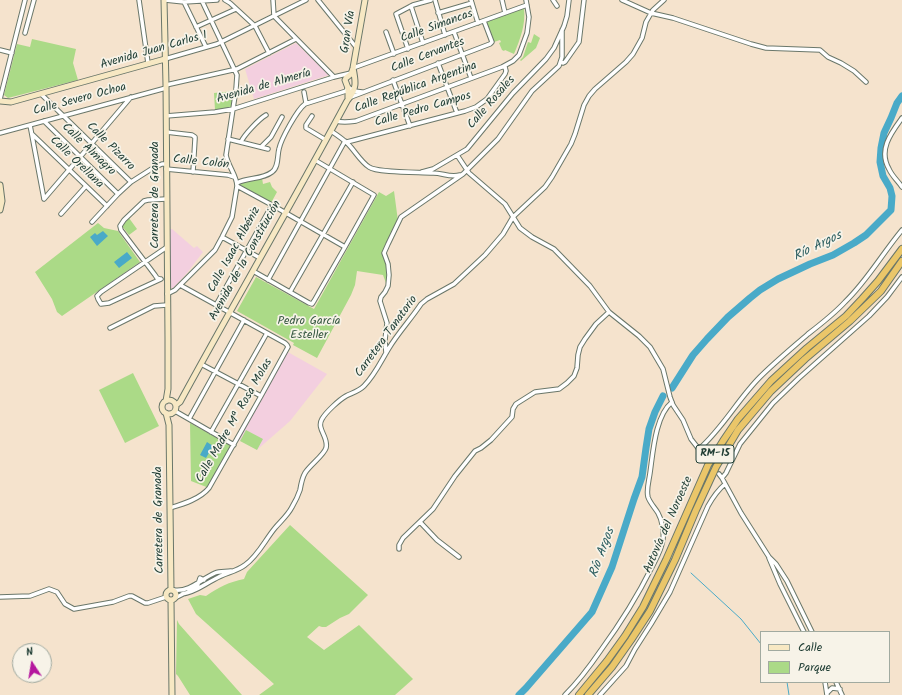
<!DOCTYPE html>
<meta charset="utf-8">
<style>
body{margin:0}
#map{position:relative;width:902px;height:695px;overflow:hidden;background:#f5e3cd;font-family:Kalam,sans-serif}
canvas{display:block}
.legend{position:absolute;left:760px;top:631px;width:130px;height:52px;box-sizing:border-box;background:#f7f3e8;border:1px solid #a1aaa0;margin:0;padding:5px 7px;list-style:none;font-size:12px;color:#1f3d34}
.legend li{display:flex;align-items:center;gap:8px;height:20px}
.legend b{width:20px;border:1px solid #a1aaa0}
.north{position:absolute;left:12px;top:643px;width:40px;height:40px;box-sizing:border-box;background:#f7f3e8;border:1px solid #a1aaa0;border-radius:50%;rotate:348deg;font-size:11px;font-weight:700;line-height:16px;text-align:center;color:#1f3d34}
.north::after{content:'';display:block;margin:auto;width:14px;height:18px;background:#b5179e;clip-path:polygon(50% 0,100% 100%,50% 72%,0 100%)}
</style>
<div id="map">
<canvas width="902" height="695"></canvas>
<ul class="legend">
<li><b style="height:5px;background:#f7e8c3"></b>Calle</li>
<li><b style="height:11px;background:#abda87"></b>Parque</li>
</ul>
<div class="north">N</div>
</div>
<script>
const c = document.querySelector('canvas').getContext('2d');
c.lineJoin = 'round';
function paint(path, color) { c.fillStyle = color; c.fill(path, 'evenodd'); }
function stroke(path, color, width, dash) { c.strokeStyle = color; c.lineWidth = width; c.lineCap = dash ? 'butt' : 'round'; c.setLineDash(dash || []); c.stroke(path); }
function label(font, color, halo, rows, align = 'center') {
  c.font = font + ' Kalam,sans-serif'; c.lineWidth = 3.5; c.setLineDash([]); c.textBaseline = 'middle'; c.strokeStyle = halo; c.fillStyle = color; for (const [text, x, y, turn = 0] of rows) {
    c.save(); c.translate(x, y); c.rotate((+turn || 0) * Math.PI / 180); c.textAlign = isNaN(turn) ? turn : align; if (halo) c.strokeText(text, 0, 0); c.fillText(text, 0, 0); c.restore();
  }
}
paint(new Path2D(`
 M296 43 329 75 254 99 245 69Z
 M169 229H172L194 248 197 246 203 252 187 273 173 288H170Z
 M286 351 327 374 290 421 257 450 237 439Z`), '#f3cfdf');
paint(new Path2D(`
 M524 8C526 25 520 39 514 54L505 50 504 51 502 50 499 43 501 42 500 40 494 42 486 22Z
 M534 34 540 38 536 48 521 61 520 60 523 57 528 42 531 43Z
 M32 39 76 49 73 63 78 80 8 98 4 95 17 44 30 47Z
 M235 91 232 107 215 110 214 93Z
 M262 178 263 184 270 182 272 187 277 192 271 203 240 185 241 182Z
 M394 191 398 221 386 247 388 282 386 283 383 275 357 271 355 285 351 295 317 358 293 345 294 343 237 311 256 277 314 309 379 192 386 196Z
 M129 218 137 229 129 235 122 226Z
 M98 223 104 228 118 231 140 262 62 316 57 312 52 299 35 272Z
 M133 373 159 426 125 443 99 390Z
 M190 423 233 447 209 488 191 481Z
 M246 430 263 439 257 450 240 441Z
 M290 525 368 595 349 614 340 618 326 627H322L319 626 307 637 324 650 359 625 413 679 395 695H259L274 684 196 614 188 599 200 595 206 596C219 587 229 582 244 579L247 572Z
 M177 620 179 624 242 695H190L178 676 176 674Z`), '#abda87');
paint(new Path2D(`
 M103 231 108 236 97 246 90 237 95 233 97 235Z
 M127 252 132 258 119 268 114 262Z
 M207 442 213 446 206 458 200 455Z`), '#49aac8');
stroke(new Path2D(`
 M691 573 741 619 761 644
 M787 682 789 695`), '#49aac8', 1);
stroke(new Path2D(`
 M672 388 693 355 707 339 728 317 750 298 760 290 778 279 810 264 833 255 854 243 866 235 891 210 892 196 890 188 883 176 880 162 881 148 884 133 891 118 897 103 902 96
 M519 695 526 688 592 612 612 567 634 499 642 477 646 448 649 429 655 412 663 396`), '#49aac8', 7);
stroke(new Path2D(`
 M705 457 719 474`), '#cac2ae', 3.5, [3.5, 2]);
const street = new Path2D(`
 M139 0 148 63
 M165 0 184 2 217 0
 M225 0 230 3 255 26 269 53
 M273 0 274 16 334 77
 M318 0 356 47
 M435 0 445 35
 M471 0 478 23
 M502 0 505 13
 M553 0 557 6
 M622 0 651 13 673 18 751 44 766 48 820 50 828 57 841 63 854 71 866 82
 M184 2 206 47
 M411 6 423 43
 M438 13 472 3
 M196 27 236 9
 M386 32 394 54
 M454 32 471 78
 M25 33 34 0
 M408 49 396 14 413 5 431 0
 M0 50 12 53
 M165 59 217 44 306 0
 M561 62 563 63 565 62 579 42 584 0
 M438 63 457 113
 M353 68 527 5
 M393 80 410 126
 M166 85 237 69 296 39
 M304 92 306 103
 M41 94 131 182
 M351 97 490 44 492 42 484 21
 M0 99 25 0
 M166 116 215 112 233 109 334 77 351 73
 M312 116 306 125V128L326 140
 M902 118C891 133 878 150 889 169 892 176 898 181 902 187
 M44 121 118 194
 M336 121C344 123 349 122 356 121L502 67 513 61 519 55 527 33 529 17 526 0
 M30 125 44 199
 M331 131C337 135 343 139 348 144 355 151 361 162 369 167 377 173 420 172 433 173 443 173 450 178 460 175
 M166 132 192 135 195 137V139L193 172
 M0 133 166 88
 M32 134 107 206
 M228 139 268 149
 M241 142C244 135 259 119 266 115
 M347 142 465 111 476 107 487 99 505 74 506 71 505 67H502
 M261 147 271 137 282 117
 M457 155 469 173 505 204 520 228 532 237 554 249 590 286 609 312 639 336 650 347 663 369 670 397 673 405 683 420 691 439 705 457
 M166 169 228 175 234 177
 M422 172 433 169 467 149 513 93 546 59 554 48 564 26 567 16 569 0
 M237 183C248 177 262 180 272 172 279 167 277 156 279 149 281 139 297 110 305 104L343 92 346 91 348 87 354 91 362 92
 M237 186 272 205 345 247
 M44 199 92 143 131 97
 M61 214 86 186
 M92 222 118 194 131 182 153 168 162 164H166
 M222 237 260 258
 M253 271 309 303 312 304 314 301 345 247 374 195 315 160
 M160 279 157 278 155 275 121 230 120 226 124 220 144 201 148 200 166 199
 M161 279 109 303 101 304 98 299 97 296 101 292 167 247
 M268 280 345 141
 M290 292 353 182
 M167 294 175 290 215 250 222 237 232 217 237 186C237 176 228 166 226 155L236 89 237 75 202 1
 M216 305 272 205
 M110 328 154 306 167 305
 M386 353 385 340 387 323 380 301 381 297 385 292 388 286 389 275 388 264 384 253 388 244 401 217 463 174 498 139 532 91 559 66 562 57V30
 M201 364 261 396
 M175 411 234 445
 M189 419 244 320
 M211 432 267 333
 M699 449C723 428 738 399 760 377 775 362 792 348 808 334 821 324 834 314 845 302 867 281 882 254 902 230
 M719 474 722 478 741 513 769 557 776 564 787 581 812 632
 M722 478 726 473 740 444 773 403 799 378 869 316 887 297 902 277
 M170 508C183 504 200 499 209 488L261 396 288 347 287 345 285 343 180 285
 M420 522 437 540 459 557
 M399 549V545L403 538 433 509 455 476 475 451 481 448 491 440 512 417 513 409 516 404 535 392 559 389 567 383 574 376 577 368 578 355 580 347 585 339 596 324 609 312
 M769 558 780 584 804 632
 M174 590C190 592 201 579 215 573 220 571 226 572 231 571
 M189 591 197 587 200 578 204 580
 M182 594C196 592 203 585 215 579 224 573 236 572 245 565 258 556 265 540 275 528 281 521 288 515 292 507 295 502 298 496 300 490 301 484 302 478 305 473 310 465 324 455 326 448 329 437 316 429 322 419 326 412 339 400 346 396 352 393 359 391 364 386 375 375 381 361 389 348 398 333 411 319 421 304L427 299 454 284 485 255 503 234 513 217 545 187 552 177 571 144 575 134 584 105 589 96 595 89 626 62 633 54 642 38 646 22 650 15 653 10 664 0
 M0 597 30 596 49 589 57 592 65 604 74 609 113 602 129 596H132L145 603H148L166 597
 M175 598 183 594
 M825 682 827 695
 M836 682 842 695
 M827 693 832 688 840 689
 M565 695C579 681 590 666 601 650 620 624 637 597 652 567 656 559 662 549 663 539 664 531 662 520 658 513 655 508 650 503 648 497 646 490 649 481 650 473 653 453 655 416 672 402
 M600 695 626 666 635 649 651 624 670 592 708 506C713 497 718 490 725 484`);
const secondary = new Path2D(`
 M164 0 166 85 168 339V389L166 401
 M348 98V88L345 80 346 78 351 74 353 68 365 0
 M0 101 11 102 165 59
 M0 185 2 201 0 210
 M162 407a7 7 0 1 1 14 0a7 7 0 1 1-14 0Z
 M176 405 180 402C235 301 293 202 347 101 357 89 356 82 353 68
 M166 413 169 425 171 590
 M166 595a5 5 0 1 1 10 0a5 5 0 1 1-10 0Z
 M171 600 172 695`);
const highway = new Path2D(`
 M579 695 607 661 625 636 643 607 666 560 708 465 723 441 738 419 771 381 807 348 846 316 862 299 878 281 902 249
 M588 695 612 667 631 640 650 611 675 560 696 510 716 467 738 430 771 391 805 359 850 321 881 291 902 261`);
stroke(street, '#6a776a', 5.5);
stroke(secondary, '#6a776a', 7);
stroke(highway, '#6a776a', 8);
stroke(street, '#fff', 3.5);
stroke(secondary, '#f7e8c3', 5);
stroke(highway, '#eac669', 6);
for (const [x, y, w] of [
 [715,454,38]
]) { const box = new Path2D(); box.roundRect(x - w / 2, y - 9, w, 18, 3); c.fillStyle = '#f7f3e8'; c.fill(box); stroke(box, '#1f3d34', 1); }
label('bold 11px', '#1f3d34', null, [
 ["RM-15",715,454]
]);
label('12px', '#1f3d34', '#f7f3e8', [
 ["Calle Simancas",437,27,-20],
 ["Gran Vía",349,32,-81],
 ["Avenida Juan Carlos I",154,51,-16],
 ["Calle Cervantes",428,56,-21],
 ["Avenida de Almería",264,87,-16],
 ["Calle República Argentina",416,88,-20],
 ["Calle Severo Ochoa",80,100,-15],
 ["Calle Rosales",492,103,-49],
 ["Calle Pedro Campos",423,110,-16],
 ["Calle Pizarro",110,147,45],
 ["Calle Almagro",88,150,44],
 ["Calle Orellana",76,163,44],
 ["Calle Colón",201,163,6],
 ["Carretera de Granada",156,195,-90],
 ["Calle Isaac Albéniz",235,250,-61],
 ["Avenida de la Constitución",246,261,-61],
 ["Carretera Tanatorio",387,337,-54],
 ["Calle Madre Mª Rosa Molas",235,421,-60],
 ["Carretera de Granada",160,520,-91],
 ["Autovía del Noroeste",669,525,-66]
]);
label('12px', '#3b5c45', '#f7f3e8', [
 ["Pedro García",309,322],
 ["Esteller",309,336]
]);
label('italic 13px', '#2c5e60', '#f7f3e8', [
 ["Río Argos",818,247,-26],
 ["Río Argos",603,553,-70]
]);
</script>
